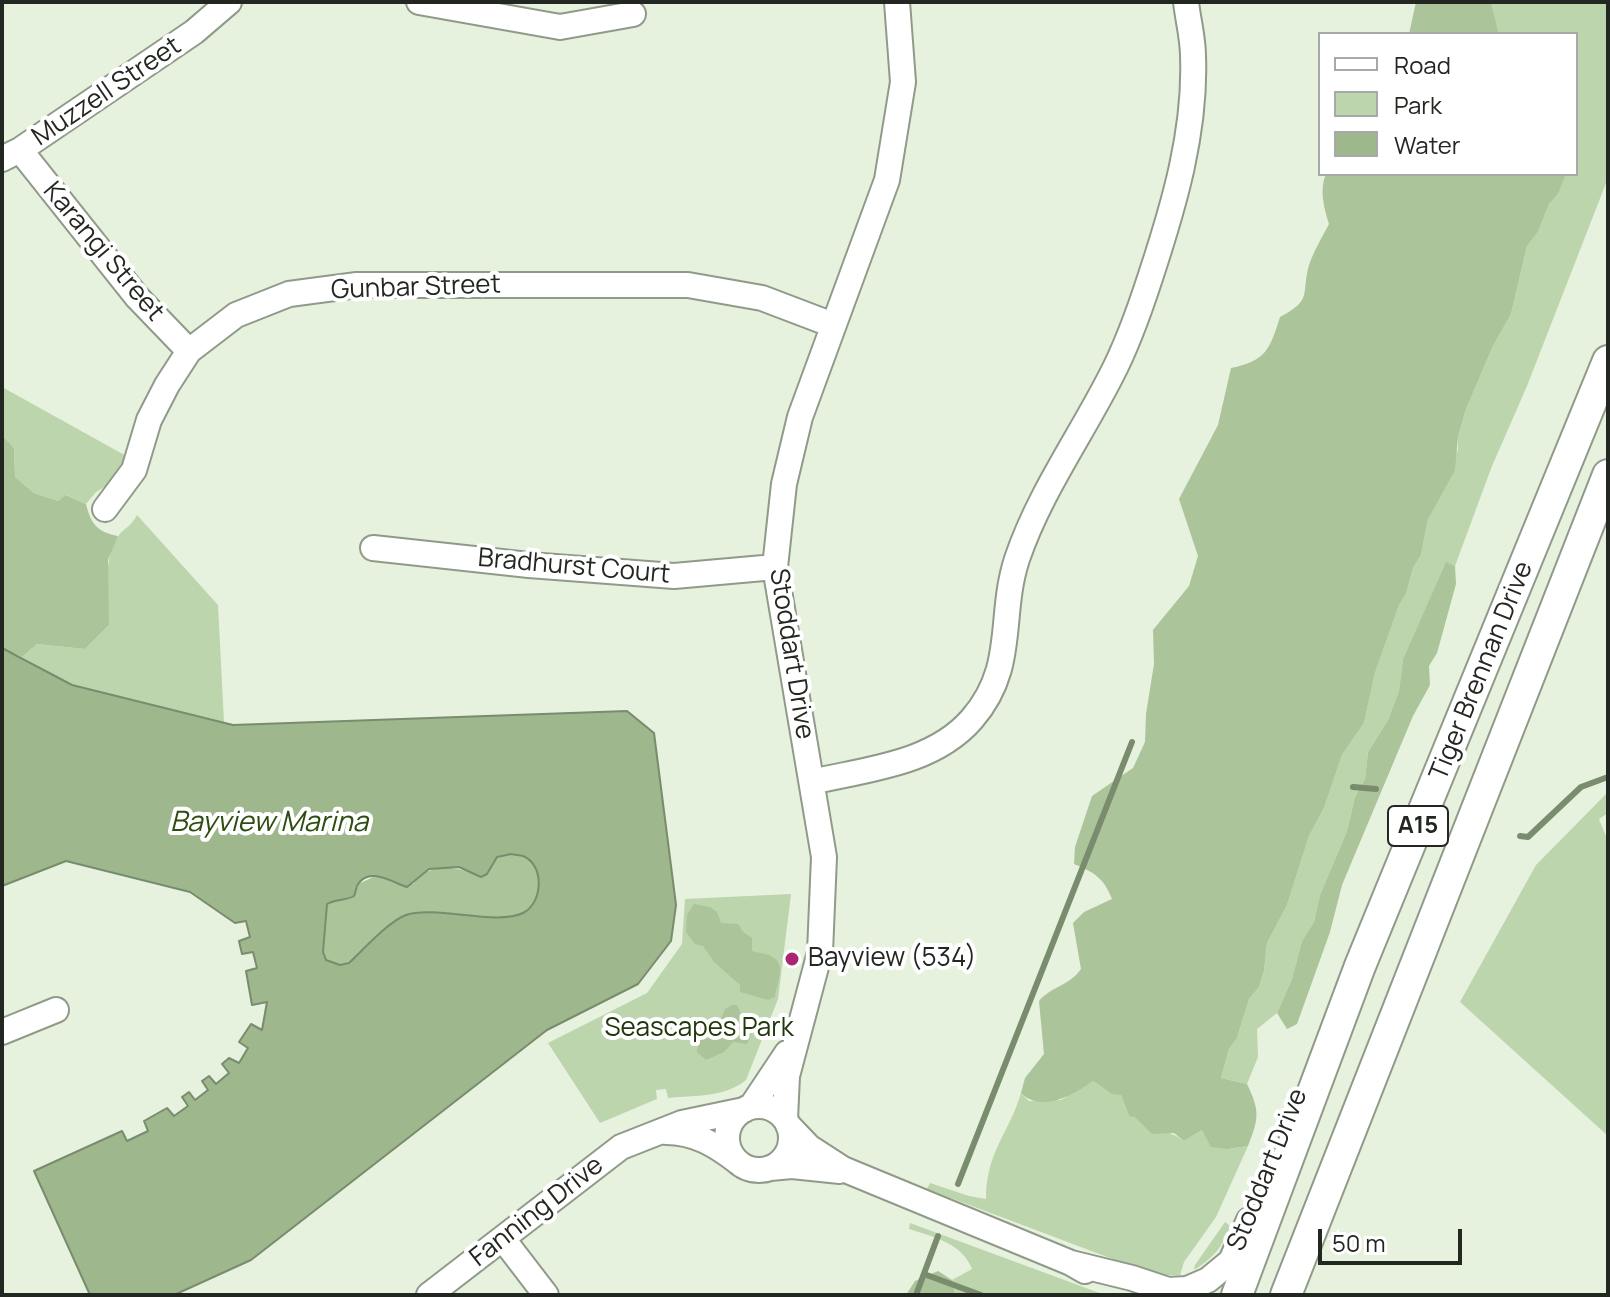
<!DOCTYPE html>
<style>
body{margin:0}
#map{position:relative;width:1610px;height:1297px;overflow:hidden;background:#e6f1de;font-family:Manrope,sans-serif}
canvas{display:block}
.frame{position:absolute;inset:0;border:4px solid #232721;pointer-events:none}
.legend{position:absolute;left:1318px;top:32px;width:260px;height:144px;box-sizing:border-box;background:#fff;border:2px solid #a7a9a6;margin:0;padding:10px 14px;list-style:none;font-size:24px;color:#232721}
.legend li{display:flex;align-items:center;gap:16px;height:40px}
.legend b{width:40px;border:2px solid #a7a9a6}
.scale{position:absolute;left:1318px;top:1229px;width:144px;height:36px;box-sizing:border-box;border:4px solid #232721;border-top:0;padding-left:10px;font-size:24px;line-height:28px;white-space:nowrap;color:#232721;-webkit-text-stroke:6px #fff;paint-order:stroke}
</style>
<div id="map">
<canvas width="1610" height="1297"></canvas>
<div class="frame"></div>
<ul class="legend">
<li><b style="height:10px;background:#fff"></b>Road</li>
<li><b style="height:22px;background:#bdd5ac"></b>Park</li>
<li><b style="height:22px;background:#9eb78d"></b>Water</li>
</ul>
<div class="scale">50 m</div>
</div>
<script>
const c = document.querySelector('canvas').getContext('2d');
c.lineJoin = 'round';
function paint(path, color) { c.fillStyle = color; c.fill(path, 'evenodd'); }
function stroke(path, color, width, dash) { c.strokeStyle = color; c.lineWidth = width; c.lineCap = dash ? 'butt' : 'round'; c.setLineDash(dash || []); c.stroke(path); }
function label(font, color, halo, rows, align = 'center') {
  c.font = font + ' Manrope,sans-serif'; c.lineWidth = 8; c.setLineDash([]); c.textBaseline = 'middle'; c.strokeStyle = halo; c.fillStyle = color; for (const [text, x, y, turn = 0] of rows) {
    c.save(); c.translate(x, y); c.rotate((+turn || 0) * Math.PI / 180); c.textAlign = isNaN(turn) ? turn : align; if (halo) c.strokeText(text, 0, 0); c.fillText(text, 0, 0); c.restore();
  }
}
paint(new Path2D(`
 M1491 2H1608V178L1527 386 1492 466 1455 566 1446 563 1403 659 1399 691 1388 720 1368 752 1365 779 1355 797 1347 831 1320 895 1314 922 1302 941 1292 979 1277 1013 1257 1029 1258 1057 1247 1084 1221 1078 1229 1049 1237 1038 1249 999 1259 987 1264 972 1267 943 1287 905 1309 836 1324 808 1342 755 1364 723 1375 673 1399 605 1406 594 1413 568 1421 555 1428 519 1458 450V437L1466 409 1493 346 1511 314 1527 246 1538 232 1549 204 1558 194 1565 174H1576V34H1499Z
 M2 387 128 457 114 481 96 492 86 504 67 495 58 501 34 493 15 477 14 448 2 435Z
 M137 515 218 605 224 722 72 685 22 657 37 644 85 649 109 625C109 598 102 562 117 538 122 529 131 527 137 515Z
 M1608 792V813L1599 819 1608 841V1136L1460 1002 1536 865Z
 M791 894 778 999 746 1080C724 1098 695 1095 668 1098L666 1089 656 1090 657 1099 600 1123 548 1043 647 993 682 944 685 899Z
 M1093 1081 1103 1088 1121 1095 1129 1116H1135C1148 1131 1169 1129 1184 1141L1202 1130 1228 1149 1248 1146 1216 1217 1184 1262 1180 1275H1155L927 1189 930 1183 969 1196 986 1199C986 1151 1009 1134 1021 1093L1029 1101 1061 1100Z
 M1225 1222 1230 1226C1224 1246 1212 1259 1194 1270L1195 1265Z
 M910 1223 1105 1295H955L952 1280 972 1269C962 1243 934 1237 909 1229Z`), '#bdd5ac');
paint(new Path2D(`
 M1416 2H1491L1499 34H1409Z
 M1326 174 1565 176 1558 194 1549 204 1538 232 1527 246 1511 314 1493 346 1466 409 1458 437 1455 470 1428 519 1421 555 1413 568 1406 594 1399 605 1375 673 1364 723 1342 755 1324 808 1309 836 1287 905 1267 943 1264 971 1259 987 1249 999 1237 1038 1229 1049 1221 1078 1247 1084C1260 1111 1259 1118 1248 1146L1228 1149 1211 1147 1202 1130 1184 1141 1174 1133 1152 1134 1135 1117 1129 1116 1121 1095 1112 1094 1093 1081C1072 1096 1042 1113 1021 1093L1025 1078 1044 1054 1039 1001C1052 986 1069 986 1081 969L1073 923 1084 912 1112 899C1104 878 1094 872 1074 864L1075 847 1092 796 1133 768 1145 742 1146 714 1154 664 1153 630 1189 586 1198 556 1179 499 1218 425 1231 368C1266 361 1270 349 1280 317 1313 300 1301 294 1309 265 1314 251 1322 237 1329 224 1324 208 1319 190 1326 174Z
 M2 435 14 448 15 477 34 493 58 501 66 495 86 504C91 524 97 532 118 536L108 560 109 625 85 649 37 644 22 657 2 648Z
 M1446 562 1455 566 1456 584 1437 653 1429 666 1430 685 1413 716 1342 885 1330 932 1297 1024 1287 1029 1277 1013 1292 979 1302 941 1314 922 1320 895 1347 831 1355 797 1365 779 1368 752 1388 720 1399 691 1403 659Z
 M511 854C515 855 520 855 523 856 545 865 543 903 523 913 496 926 435 905 406 915 388 921 363 950 349 963L340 965 326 960 323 952 327 904C336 898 345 900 356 893L358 884 378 875 396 884H413C430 860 459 867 482 877L487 874 497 857Z
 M694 904 710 907 717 912 721 923 738 924 743 932 752 938V951C758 953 765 953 771 956 788 964 776 985 775 997L768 1000 740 992V985L714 962 703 946 695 944 686 932 687 915Z
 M732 1005H737L751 1036 747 1044 733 1042 724 1052 706 1060 697 1052 699 1030 719 1023 725 1009Z
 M938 1271 952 1280 955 1295H906L915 1281Z`), '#abc49a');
const water = new Path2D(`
 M2 648 72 685 233 725 627 711 654 733 676 905 671 941 638 984 547 1030 251 1260 174 1295H90L34 1171 122 1131 127 1141 148 1131 144 1121 167 1108 174 1116 188 1106 182 1097 189 1092 195 1100 208 1090 202 1081 209 1076 216 1084 229 1073 222 1064 229 1058 239 1063 248 1048 239 1042 251 1024 262 1030 267 1002 252 1005 246 971 257 968 253 952 242 954 239 941 250 937 246 921 235 923 190 892 66 861 2 886ZM511 854C515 855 520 855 523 856 545 865 543 903 523 913 496 926 435 905 406 915 389 921 363 950 349 963L340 965 326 960 323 952 327 904C335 899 345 901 354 896 356 892 356 887 358 884 370 866 393 883 407 887L429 869 459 867 481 877 487 874 497 857Z`);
paint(water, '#9eb78d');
stroke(water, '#798c6d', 2);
stroke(new Path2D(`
 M1353 787 1376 789
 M1520 836 1528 837 1581 787 1608 777
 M958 1184 1132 742
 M924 1274 981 1295
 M916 1295 938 1236`), '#798c6d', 6);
const minor = new Path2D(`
 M419 2 560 27 633 14
 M20 150 137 297 189 351
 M2 159 20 150 194 32 229 2
 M105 509 134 470 149 420 167 385 189 351 236 315 289 294 357 285H688L762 298 833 325
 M373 548 529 565 674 576 775 567
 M812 782C867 769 933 764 972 719 1017 667 998 617 1017 559 1039 494 1080 437 1111 376 1128 344 1140 309 1151 275 1174 205 1196 131 1193 56 1193 38 1188 20 1186 2
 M2 1032 56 1010
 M727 1138a32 32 0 1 1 64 0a32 32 0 1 1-64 0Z
 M751 1107 787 1053
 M785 1119 787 1076 820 952 824 857 775 567 784 484 800 417 887 180 903 82 897 2
 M788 1125 809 1147 843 1169 1071 1263 1085 1271
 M666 1132C695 1132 716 1145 738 1162
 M770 1168 792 1166 840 1171
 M503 1239 546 1295
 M1071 1263 1132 1278 1168 1290 1187 1289 1208 1280 1231 1261 1249 1220
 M429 1295 621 1147 682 1123 744 1110`);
const major = new Path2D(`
 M1237 1295 1360 966 1608 361
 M1286 1295 1608 475`);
stroke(minor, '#909a89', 28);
stroke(major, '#909a89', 34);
stroke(minor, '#fff', 24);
stroke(major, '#fff', 30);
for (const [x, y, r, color] of [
 [792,959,8,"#a82673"]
]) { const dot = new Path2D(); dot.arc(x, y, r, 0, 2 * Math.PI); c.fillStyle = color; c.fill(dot); stroke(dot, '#fff', 3); }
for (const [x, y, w] of [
 [1418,826,60]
]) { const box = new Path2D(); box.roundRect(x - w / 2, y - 20, w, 40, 6); c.fillStyle = '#fff'; c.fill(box); stroke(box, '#232721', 2); }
label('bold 24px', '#232721', null, [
 ["A15",1418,826]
]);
label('26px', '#232721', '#fff', [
 ["Muzzell Street",107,92,-34],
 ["Karangi Street",103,252,50],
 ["Gunbar Street",416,288,-2],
 ["Bradhurst Court",574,567,5],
 ["Stoddart Drive",791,654,81],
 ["Tiger Brennan Drive",1482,671,-68],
 ["Stoddart Drive",1268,1170,-68],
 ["Fanning Drive",537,1212,-38]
]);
label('26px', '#232721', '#fff', [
 ["Bayview (534)",808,959]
], 'left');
label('26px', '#203709', '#fff', [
 ["Seascapes Park",699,1029]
]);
label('italic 28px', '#2e4d10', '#fff', [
 ["Bayview Marina",269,823]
]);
</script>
